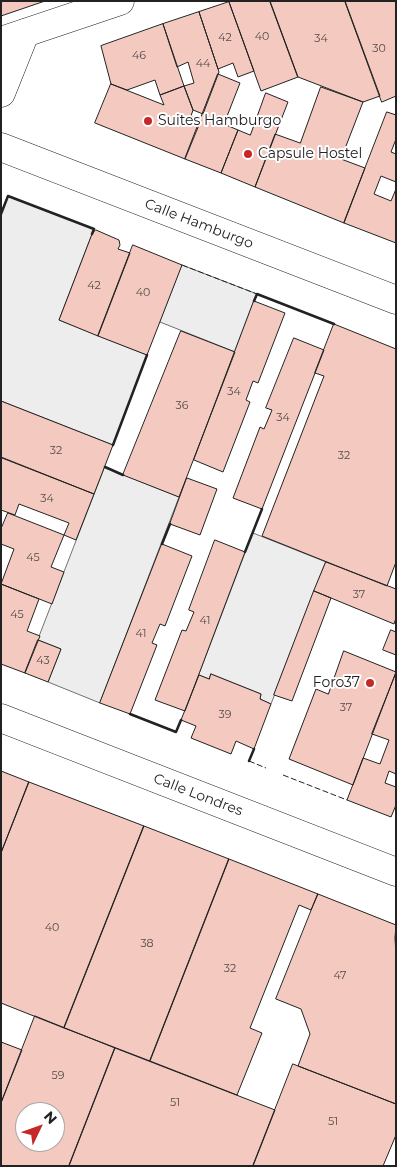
<!DOCTYPE html>
<style>
body{margin:0}
#map{position:relative;width:397px;height:1167px;overflow:hidden;background:#fff;font-family:Montserrat,sans-serif}
canvas{display:block}
.frame{position:absolute;inset:0;border:2px solid #222;pointer-events:none}
.north{position:absolute;left:15px;top:1102px;width:50px;height:50px;box-sizing:border-box;background:#fff;border:1px solid #a7a7a7;border-radius:50%;rotate:48deg;font-size:14px;font-weight:700;line-height:20px;text-align:center;color:#222}
.north::after{content:'';display:block;margin:auto;width:18px;height:22px;background:#c62828;clip-path:polygon(50% 0,100% 100%,50% 72%,0 100%)}
</style>
<div id="map">
<canvas width="397" height="1167"></canvas>
<div class="frame"></div>
<div class="north">N</div>
</div>
<script>
const c = document.querySelector('canvas').getContext('2d');
c.lineJoin = 'round';
function paint(path, color) { c.fillStyle = color; c.fill(path, 'evenodd'); }
function stroke(path, color, width, dash) { c.strokeStyle = color; c.lineWidth = width; c.lineCap = dash ? 'butt' : 'round'; c.setLineDash(dash || []); c.stroke(path); }
function label(font, color, halo, rows, align = 'center') {
  c.font = font + ' Montserrat,sans-serif'; c.lineWidth = 4; c.setLineDash([]); c.textBaseline = 'middle'; c.strokeStyle = halo; c.fillStyle = color; for (const [text, x, y, turn = 0] of rows) {
    c.save(); c.translate(x, y); c.rotate((+turn || 0) * Math.PI / 180); c.textAlign = isNaN(turn) ? turn : align; if (halo) c.strokeText(text, 0, 0); c.fillText(text, 0, 0); c.restore();
  }
}
const parking = new Path2D(`
 M8 196 94 229 59 320 147 355 113 445 1 401V214Z
 M182 265 257 294 235 352 160 322Z
 M105 467 179 497 100 703 48 682 61 649 38 640Z
 M253 533 326 562 271 704 260 699 261 694 211 674 209 679 199 675Z`);
paint(parking, '#ededed');
stroke(parking, '#6f6f6f', 1);
const building = new Path2D(`
 M1 1H45L1 16Z
 M231 1H270L298 77 261 91 229 2Z
 M270 1H345L380 96 363 102 298 77Z
 M345 1H396V96L382 102Z
 M229 2 254 71 238 77 233 63 218 69 199 12Z
 M199 12 219 72 203 114 193 110 184 86 194 83 188 62 177 67 163 24Z
 M163 24 184 86 160 95 155 80 127 90 111 84 101 46Z
 M218 74 240 83 224 124 238 130 221 173 185 159Z
 M111 84 164 105 160 95 184 86 193 110 191 116 201 120 185 159 95 123Z
 M321 87 363 102 341 159 365 168 344 223 255 187 275 134 300 143Z
 M266 93 288 102 255 187 221 173 238 130 250 135Z
 M387 112 396 115V139L391 152 396 154V182L381 176 374 194 391 201 396 189V243L344 223Z
 M96 230 119 240 120 245 118 249 130 253 98 336 59 320 92 234Z
 M133 245 182 265 147 355 98 336Z
 M254 301 285 313 258 383 253 381 246 400 250 402 223 472 194 460Z
 M334 324 396 349V562L387 586 262 536 324 376 315 373Z
 M181 331 235 352 179 497 123 475Z
 M294 338 324 350 262 509 233 498 260 427 264 429 272 410 266 408Z
 M1 401 113 445 94 494 1 457Z
 M2 458 94 494 76 540 64 535 69 523 19 504 15 515 1 510V460Z
 M187 478 217 489 200 535 170 524Z
 M8 513 64 535 51 567 64 572 52 604 1 584 14 549 1 544V529Z
 M215 540 245 552 185 711 155 700 182 630 186 631 194 612 189 610Z
 M162 544 192 556 165 626 160 624 152 643 157 645 130 714 100 703Z
 M326 562 396 589V618L394 624 314 591Z
 M1 584 39 599 27 631 40 636 25 673 1 664Z
 M314 591 331 598 292 701 274 695Z
 M391 630 396 632V655L383 650Z
 M38 640 61 649 48 682 25 673Z
 M344 651 396 672 353 785 289 759 316 689 328 694Z
 M396 673V774L389 771 385 783 396 787V805L391 817 347 800 363 758 380 764 389 740 372 734Z
 M211 674 261 694 260 699 271 704 254 749 236 741 231 754 191 738 196 726 181 720 199 675 209 679Z
 M1 771 29 782 1 853Z
 M29 782 144 826 64 1028 1 1003V853Z
 M144 826 229 859 150 1061 64 1028Z
 M229 859 318 894 311 910 299 905 250 1028 262 1033 237 1095 150 1061Z
 M318 894 396 925 395 938 396 954V1104L298 1066 310 1034 301 1009 276 999Z
 M35 1016 115 1048 69 1166H1V1103ZM25 1112H55V1142H25Z
 M1 1042 22 1050 1 1103Z
 M115 1048 275 1110 253 1166H69Z
 M293 1064 396 1104V1135L383 1166H253Z`);
paint(building, '#f3c9c0');
stroke(building, '#222', 1);
const street = new Path2D(`
 M1 93 25 33
 M1 147 396 300
 M1 718 396 872`);
const secondary = new Path2D(`
 M1 41 120 1`);
stroke(street, '#222', 29);
stroke(secondary, '#222', 29);
stroke(street, '#fff', 28);
stroke(secondary, '#fff', 28);
stroke(new Path2D(`
 M182 265 257 294
 M249 761 266 768
 M283 775 347 800`), '#222', 1, [6, 2.5]);
stroke(new Path2D(`
 M1 214 8 196 94 229 92 234
 M254 301 257 294 334 324
 M113 445 147 355
 M105 467 123 475
 M162 544 170 524
 M245 552 262 509
 M130 714 176 732 181 720
 M249 761 254 749`), '#222', 2.5);
for (const [x, y, r, color] of [
 [148,121,5,"#c62828"],
 [248,154,5,"#c62828"],
 [370,683,5,"#c62828"]
]) { const dot = new Path2D(); dot.arc(x, y, r, 0, 2 * Math.PI); c.fillStyle = color; c.fill(dot); stroke(dot, '#fff', 2); }
label('11px', '#564c4a', null, [
 ["40",262,37],
 ["42",225,38],
 ["34",321,39],
 ["30",379,49],
 ["46",139,56],
 ["44",203,64],
 ["42",94,286],
 ["40",143,293],
 ["34",234,392],
 ["36",182,406],
 ["34",283,418],
 ["32",56,451],
 ["32",344,456],
 ["34",47,499],
 ["45",33,558],
 ["37",359,595],
 ["45",17,615],
 ["41",205,621],
 ["41",141,634],
 ["43",43,661],
 ["37",346,708],
 ["39",225,715],
 ["40",52,928],
 ["38",147,944],
 ["32",230,969],
 ["47",340,976],
 ["59",58,1076],
 ["51",175,1103],
 ["51",333,1122]
]);
label('14px', '#222', '#fff', [
 ["Suites Hamburgo",158,121],
 ["Capsule Hostel",258,154],
 ["Foro37",360,683,"right"]
], 'left');
label('14px', '#222', '#fff', [
 ["Calle Hamburgo",199,224,21],
 ["Calle Londres",198,795,21]
]);
</script>
